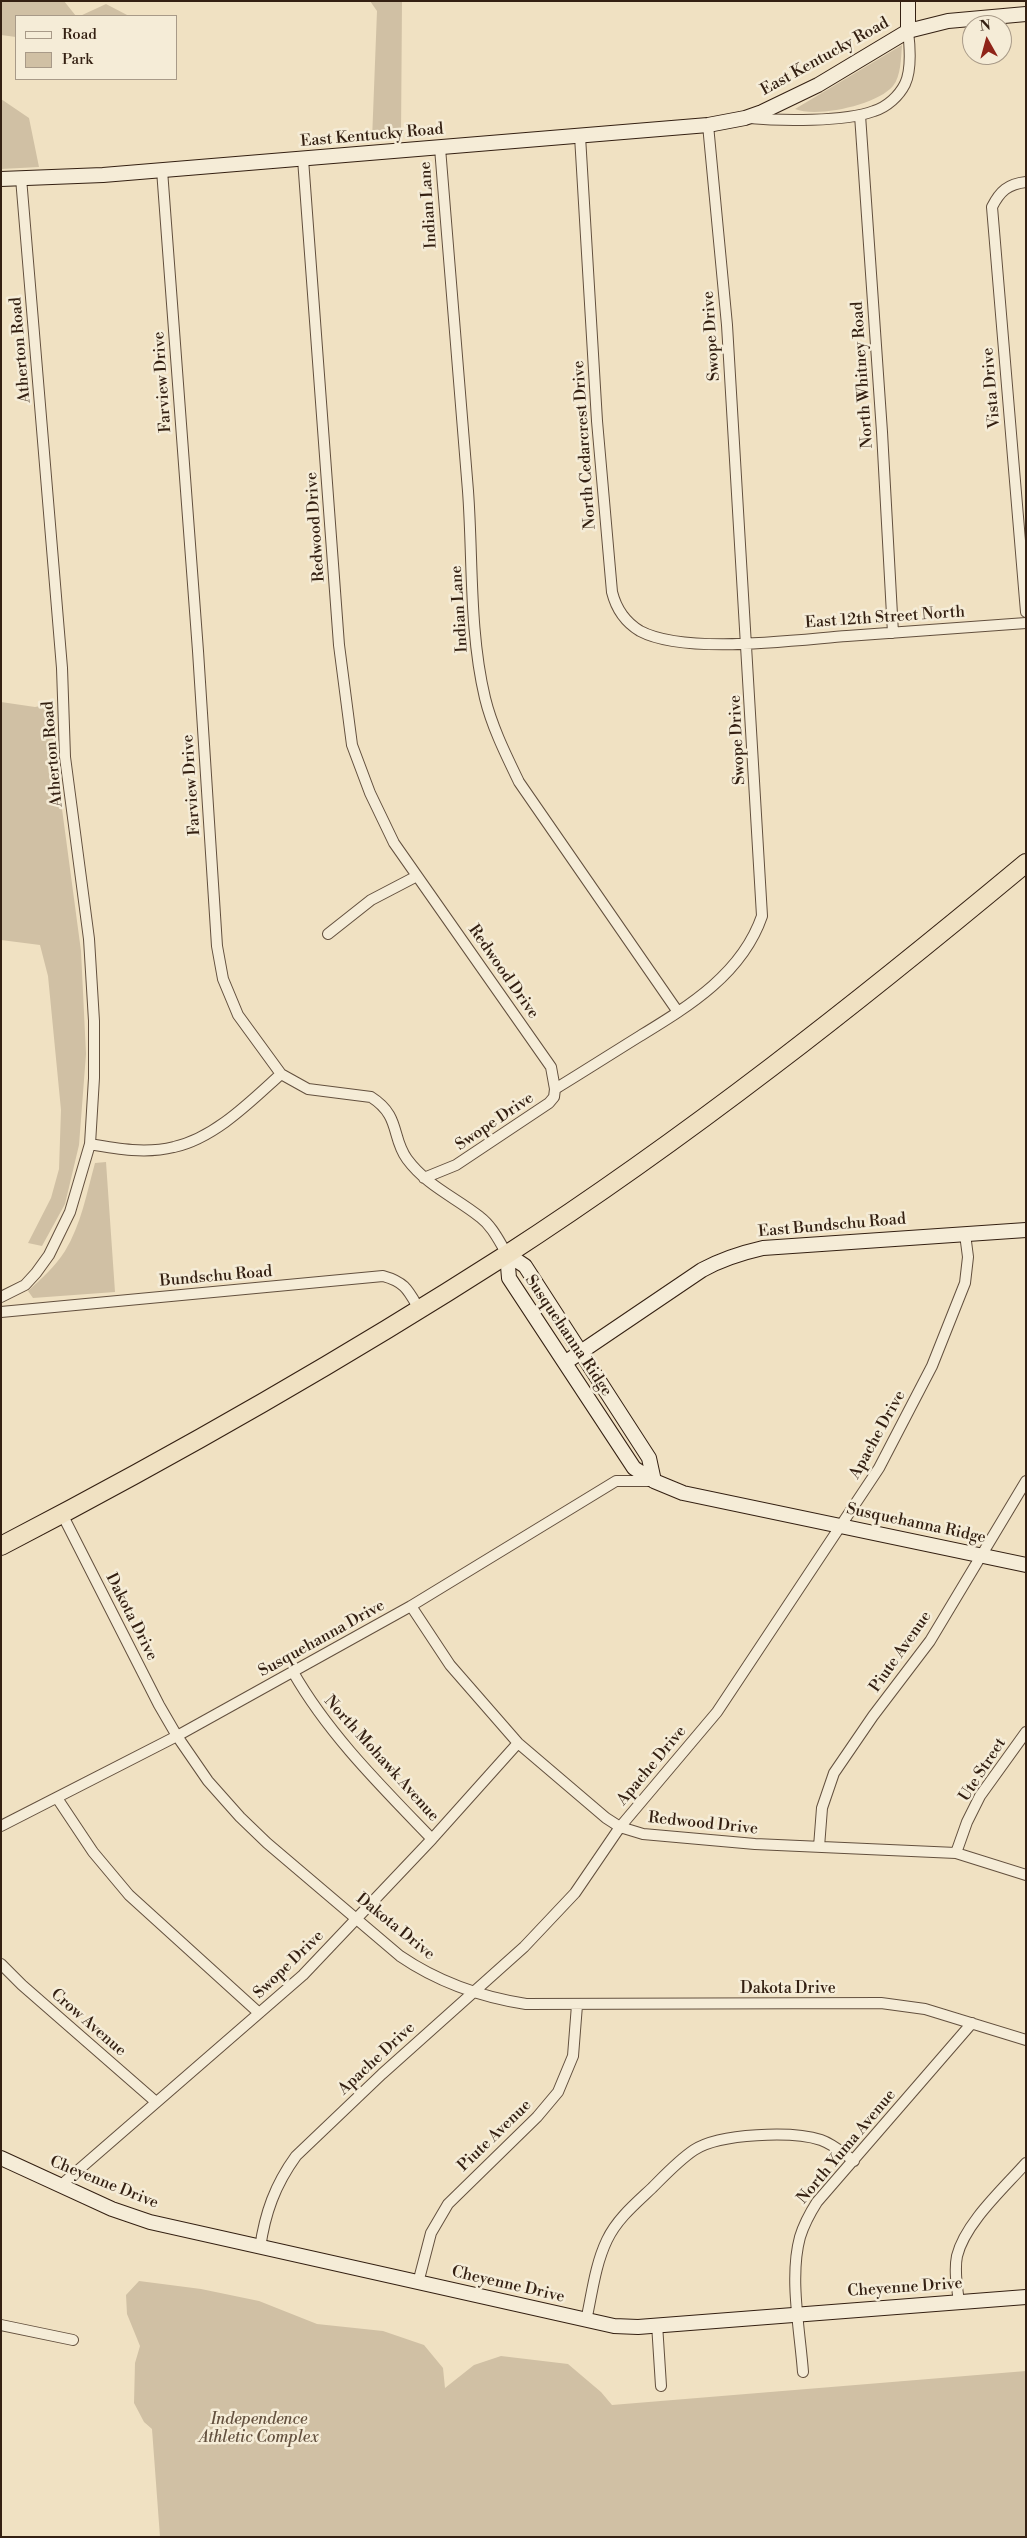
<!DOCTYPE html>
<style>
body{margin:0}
#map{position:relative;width:1027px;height:2538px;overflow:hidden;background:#f0e1c2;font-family:"Libre Bodoni",serif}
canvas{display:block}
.frame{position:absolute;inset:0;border:2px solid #342012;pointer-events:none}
.legend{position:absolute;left:15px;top:15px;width:162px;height:65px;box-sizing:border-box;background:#f5ecd7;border:1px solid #a89a88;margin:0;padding:6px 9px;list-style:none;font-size:15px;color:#342012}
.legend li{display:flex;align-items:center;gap:10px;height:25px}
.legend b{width:25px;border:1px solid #a89a88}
.north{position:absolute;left:962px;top:15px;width:50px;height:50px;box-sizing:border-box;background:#f5ecd7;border:1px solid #a89a88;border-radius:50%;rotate:353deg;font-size:14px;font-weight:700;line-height:20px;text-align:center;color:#342012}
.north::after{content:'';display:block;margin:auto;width:18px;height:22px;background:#8f2418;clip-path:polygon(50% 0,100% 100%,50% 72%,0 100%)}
</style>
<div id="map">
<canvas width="1027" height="2538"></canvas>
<div class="frame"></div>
<ul class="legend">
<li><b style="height:6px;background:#f5ecd7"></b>Road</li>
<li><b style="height:14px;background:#d0c0a4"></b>Park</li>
</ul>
<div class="north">N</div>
</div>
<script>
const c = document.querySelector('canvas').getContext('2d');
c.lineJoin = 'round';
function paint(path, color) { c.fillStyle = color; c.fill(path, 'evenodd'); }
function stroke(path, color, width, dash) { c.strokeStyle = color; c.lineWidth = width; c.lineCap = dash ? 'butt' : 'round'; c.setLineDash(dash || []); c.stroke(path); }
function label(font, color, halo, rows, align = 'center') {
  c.font = font + ' "Libre Bodoni",serif'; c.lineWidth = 5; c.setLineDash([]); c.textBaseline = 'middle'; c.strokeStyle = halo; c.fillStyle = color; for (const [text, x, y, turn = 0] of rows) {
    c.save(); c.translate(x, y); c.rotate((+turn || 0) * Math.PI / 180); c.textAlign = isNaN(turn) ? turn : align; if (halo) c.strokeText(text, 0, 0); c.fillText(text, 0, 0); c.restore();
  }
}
paint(new Path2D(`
 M1 1H64L76 16H16V37L1 35Z
 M370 1H402L401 137 372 140 377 11Z
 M106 4 129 16H80Z
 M902 45C901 58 901 76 893 86 877 105 817 118 795 109Z
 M1 99 29 118 39 167 1 169Z
 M1 702 35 707 46 705 53 716 60 794 81 951 86 1054 79 1145 65 1204 42 1246 28 1243 51 1198 59 1169 61 1110 48 976 40 945 1 940Z
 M106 1162 115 1292 33 1298 28 1291C41 1279 55 1267 65 1251 81 1225 87 1192 95 1163Z
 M139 2281 201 2289 259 2301 317 2324 383 2331 424 2345 443 2368 445 2388 474 2365 501 2356 568 2364 601 2392 612 2405 1026 2371V2537H160L152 2429 144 2422 134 2403 135 2363 140 2346 127 2314 126 2295Z`), '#d0c0a4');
const street = new Path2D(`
 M860 115 882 432 893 633
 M749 118C780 121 845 122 874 111 887 107 899 96 905 84 912 69 910 47 908 31
 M580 136 597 421 612 592C616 608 625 622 640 631 685 655 795 640 847 636 907 632 966 627 1026 623
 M440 148C449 262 458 376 468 491 473 559 469 631 485 698 492 727 506 755 519 782L678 1012
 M303 159 339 645 352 745 370 793 394 843 551 1067 555 1089
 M162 170 198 651 217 946 223 979 238 1015 281 1074 308 1089 371 1097C401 1116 391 1137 407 1159 427 1186 455 1197 480 1217 492 1226 499 1241 507 1254
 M1026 182C1008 184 1000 191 992 207L1026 612
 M328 934 371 900 417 876
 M90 1144C118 1149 146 1154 174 1147 215 1138 251 1101 281 1074
 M424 1178 456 1165 549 1103 554 1097 555 1089C583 1072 611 1054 640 1036 689 1006 742 974 762 916L727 325 708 125
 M1 1297 25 1285 36 1273 49 1255 70 1212 90 1144 94 1078V1021L89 939 65 757 62 668 21 178
 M1 1312 383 1276C405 1282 408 1290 419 1309
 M62 1514 159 1705 177 1736 208 1781 240 1817 267 1843 400 1956C438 1982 481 1997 526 2004L881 2003 925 2009 1026 2040
 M411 1606 450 1665 518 1743 606 1818 620 1827 643 1834 755 1844 956 1853 1026 1875
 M293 1672C329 1735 382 1787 432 1839
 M57 1798 93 1852 129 1895 259 2013
 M1 1826 177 1736 411 1606 616 1481H652
 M819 1847 822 1808 834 1773 873 1716 930 1641 1026 1481
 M956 1853 967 1822 980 1796 1026 1732
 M1 1964 22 1985 156 2102
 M60 2186 303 1975 432 1839 518 1743
 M260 2248C265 2213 275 2185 296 2156L382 2074 524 1947 575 1893 620 1827 717 1712 879 1468 932 1366 965 1283 968 1257 965 1234
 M418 2283 431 2233 448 2204 537 2117 558 2092 573 2056 577 2005
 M959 2302C957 2287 954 2271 957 2256 965 2223 1004 2188 1026 2163
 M586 2321C592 2294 595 2265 607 2240 617 2219 635 2204 652 2188 665 2175 679 2160 694 2150 720 2133 793 2131 821 2140 833 2144 844 2154 854 2161
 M657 2324 661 2386
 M1 2325 73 2340
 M803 2372C800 2331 789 2277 800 2237 804 2224 810 2213 817 2202L972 2023`);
const secondary = new Path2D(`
 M908 31V1
 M1 179 103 175 708 125 745 118 762 112 818 85 908 31 948 21 1026 14
 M507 1254 509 1278 634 1468 654 1481 683 1493 1026 1565
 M507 1254 525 1266 649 1458 654 1481
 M566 1362 702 1270C722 1259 741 1253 763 1248L1026 1230
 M1 2158 112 2209 150 2222 614 2326 638 2327 1026 2297`);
const highway = new Path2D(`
 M1 1546C174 1456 342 1360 506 1255 688 1137 859 1002 1026 863`);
stroke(street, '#63503e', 12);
stroke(secondary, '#342012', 16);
stroke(highway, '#342012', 20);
stroke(street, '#f5ecd7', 10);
stroke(secondary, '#f5ecd7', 14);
stroke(highway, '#f0e1c2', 18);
label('16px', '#342012', '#f5ecd7', [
 ["East Kentucky Road",825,57,-29],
 ["East Kentucky Road",372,136,-5],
 ["Indian Lane",429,205,-94],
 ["Swope Drive",712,336,-94],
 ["Atherton Road",21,350,-95],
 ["North Whitney Road",863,375,-94],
 ["Farview Drive",163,382,-94],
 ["Vista Drive",992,388,-95],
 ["North Cedarcrest Drive",585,445,-94],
 ["Redwood Drive",316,527,-94],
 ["Indian Lane",460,609,-94],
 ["East 12th Street North",885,618,-4],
 ["Swope Drive",738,740,-93],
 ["Atherton Road",53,754,-95],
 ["Farview Drive",192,785,-94],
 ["Redwood Drive",503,972,55],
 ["Swope Drive",495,1122,-34],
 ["East Bundschu Road",832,1226,-5],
 ["Bundschu Road",216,1277,-5],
 ["Susquehanna Ridge",568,1336,56],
 ["Apache Drive",878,1435,-61],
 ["Susquehanna Ridge",916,1524,12],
 ["Dakota Drive",131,1617,63],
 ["Susquehanna Drive",322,1639,-29],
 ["Piute Avenue",901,1652,-55],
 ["North Mohawk Avenue",381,1759,48],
 ["Apache Drive",652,1766,-50],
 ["Ute Street",983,1770,-57],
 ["Redwood Drive",703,1824,6],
 ["Dakota Drive",395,1927,39],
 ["Swope Drive",289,1965,-44],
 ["Dakota Drive",788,1989],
 ["Crow Avenue",88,2023,41],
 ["Apache Drive",377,2059,-43],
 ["Piute Avenue",495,2136,-44],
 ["North Yuma Avenue",847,2147,-50],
 ["Cheyenne Drive",104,2183,22],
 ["Cheyenne Drive",508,2285,13],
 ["Cheyenne Drive",905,2288,-4]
]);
label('italic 16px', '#63503e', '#f5ecd7', [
 ["Independence",259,2420],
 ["Athletic Complex",259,2438]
]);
</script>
